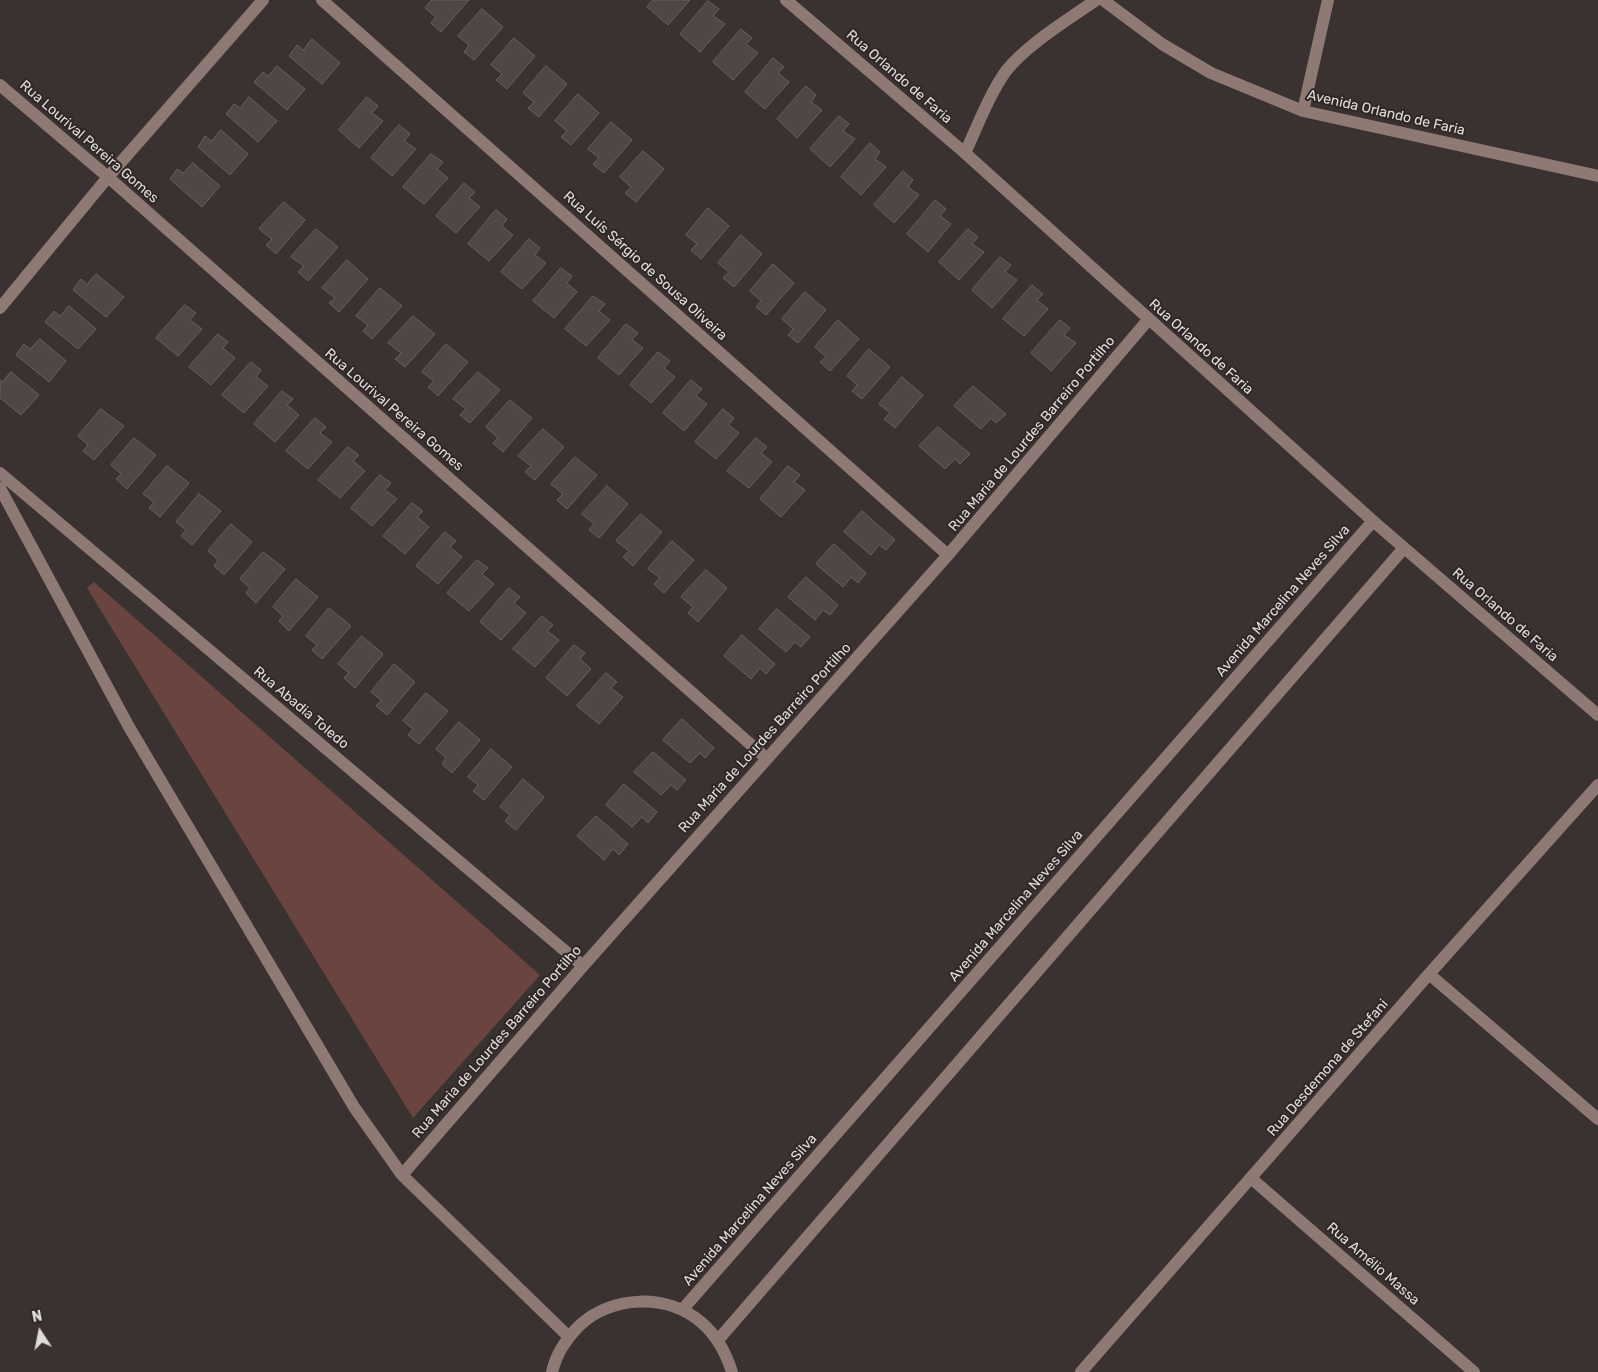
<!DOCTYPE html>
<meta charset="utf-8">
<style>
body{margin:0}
#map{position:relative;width:1598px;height:1372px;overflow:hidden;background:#393231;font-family:Rubik,sans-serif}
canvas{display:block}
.north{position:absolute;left:15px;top:1307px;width:50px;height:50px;-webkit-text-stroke:4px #2f2827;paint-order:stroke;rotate:349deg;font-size:14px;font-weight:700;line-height:20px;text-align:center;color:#e0dcdb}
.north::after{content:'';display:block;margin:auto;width:18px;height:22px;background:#e0dcdb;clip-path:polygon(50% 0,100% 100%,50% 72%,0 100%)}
</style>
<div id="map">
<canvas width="1598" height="1372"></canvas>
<div class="north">N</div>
</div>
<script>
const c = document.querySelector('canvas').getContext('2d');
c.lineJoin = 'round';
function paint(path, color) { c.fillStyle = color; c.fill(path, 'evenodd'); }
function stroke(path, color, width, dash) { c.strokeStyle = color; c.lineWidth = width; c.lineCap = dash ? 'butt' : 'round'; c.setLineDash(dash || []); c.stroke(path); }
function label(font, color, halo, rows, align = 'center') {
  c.font = font + ' Rubik,sans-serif'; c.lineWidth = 4; c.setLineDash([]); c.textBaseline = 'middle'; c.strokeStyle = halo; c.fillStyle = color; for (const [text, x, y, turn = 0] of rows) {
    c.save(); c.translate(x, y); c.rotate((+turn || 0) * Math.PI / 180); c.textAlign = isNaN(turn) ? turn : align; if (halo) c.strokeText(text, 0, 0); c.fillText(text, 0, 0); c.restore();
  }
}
paint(new Path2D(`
 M94 582 540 975 413 1118 87 588Z`), '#6a443f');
const building = new Path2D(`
 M432 0H469L441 32 431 23 436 17 425 8Z
 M653 0H690L668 25 647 7Z
 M708 1 719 9 713 16 725 24 700 52 680 34Z
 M482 9 503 27 474 60 464 52 469 45 458 36Z
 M741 29 752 38 746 44 758 53 733 80 713 62Z
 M514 38 535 56 507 89 496 80 502 74 491 65Z
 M312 39 340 63 322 84 289 56 297 45 303 50Z
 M773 58 784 67 778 73 789 82 765 109 745 92Z
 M277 66 305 89 287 110 254 82 263 72 268 76Z
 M546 66 567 84 539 117 528 108 534 102 523 93Z
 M806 86 816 95 811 102 822 110 797 138 777 119Z
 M578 94 599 113 571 145 561 137 567 131 555 121Z
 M249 97 277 121 258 142 226 114 234 104 240 108Z
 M367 97 378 106 372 113 383 121 359 148 339 130Z
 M839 116 849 124 843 131 855 139 830 167 810 149Z
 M611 122 632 140 604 173 593 164 599 158 588 149Z
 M399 125 410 134 404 141 416 149 392 176 371 158Z
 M221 130 248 154 230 175 198 147 205 136 211 141Z
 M870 143 880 152 875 159 886 167 861 195 841 177Z
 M643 151 664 169 636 202 625 193 631 187 620 177Z
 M431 154 443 162 437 169 448 178 424 204 403 187Z
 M193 163 220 186 202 207 170 179 177 169 183 173Z
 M903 171 913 180 908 187 919 195 894 223 874 205Z
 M464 183 475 192 469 198 480 207 456 233 436 216Z
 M935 200 946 209 940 216 951 224 928 252 907 234Z
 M284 202 305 220 276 254 266 245 272 239 259 229Z
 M708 208 729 226 701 259 691 250 697 244 686 235Z
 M496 210 507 219 502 226 513 235 489 261 468 244Z
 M316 229 338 247 308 281 298 272 304 266 291 257Z
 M968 229 978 237 972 244 984 252 959 280 939 262Z
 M741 235 762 254 734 287 723 278 729 272 718 263Z
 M529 239 540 248 535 255 546 263 522 289 501 272Z
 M1000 257 1011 265 1005 272 1017 280 992 308 972 290Z
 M347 260 368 279 339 312 329 303 335 298 322 288Z
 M773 264 794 283 766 315 756 307 761 301 750 291Z
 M561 268 572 276 567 283 577 292 554 318 533 301Z
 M96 274 124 297 106 317 73 290 81 279 87 284Z
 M1032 285 1043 294 1037 300 1048 309 1024 336 1003 319Z
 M380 288 402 306 372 339 363 331 368 325 356 316Z
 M805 292 826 310 798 343 788 335 793 329 782 319Z
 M593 296 605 304 599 311 610 320 586 346 565 329Z
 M185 305 196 313 190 320 202 329 178 356 156 338Z
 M69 306 96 329 78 349 45 322 54 311 60 316Z
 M413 316 435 334 405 367 395 359 401 353 388 343Z
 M838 320 859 339 830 371 820 362 826 357 815 347Z
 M1060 320 1070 328 1064 335 1076 343 1051 371 1031 353Z
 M626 324 638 333 632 340 643 348 619 375 598 358Z
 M218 334 228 342 223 348 235 358 211 385 189 367Z
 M40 339 66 361 49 382 16 355 24 344 30 349Z
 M446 344 468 362 438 396 428 387 434 381 422 372Z
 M869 349 890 367 862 399 852 391 857 385 847 376Z
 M658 352 670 361 664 368 675 377 651 403 630 385Z
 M251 362 261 370 256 377 268 386 244 413 222 395Z
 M11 372 39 395 21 415 0 398V380L2 382Z
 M478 372 500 390 470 423 460 415 466 409 453 399Z
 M902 377 923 395 895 428 884 419 890 413 879 404Z
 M691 380 702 389 696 396 707 404 684 431 663 413Z
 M973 386 1006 414 996 423 991 418 981 429 954 406Z
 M282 391 293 399 287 405 299 415 275 442 254 424Z
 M510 400 532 418 503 452 493 443 498 438 486 427Z
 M101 409 124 426 94 460 83 451 88 445 78 436Z
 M723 409 734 418 729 425 739 433 716 459 695 442Z
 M315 418 326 427 320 433 332 442 308 469 286 451Z
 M938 427 970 454 960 464 955 459 945 469 919 446Z
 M543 429 564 447 535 480 525 472 531 466 518 456Z
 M134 438 156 455 127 489 116 479 121 474 111 465Z
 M756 438 767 447 761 453 772 462 749 488 727 471Z
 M348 447 359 455 353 461 365 471 340 498 318 480Z
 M575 457 597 475 567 509 557 500 563 494 551 484Z
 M167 466 189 483 160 517 149 508 154 502 143 494Z
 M788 466 800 475 794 482 805 490 781 517 760 499Z
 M380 475 391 483 385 490 397 499 372 526 351 508Z
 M607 486 628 504 599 538 589 530 594 524 582 514Z
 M199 494 221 511 192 545 181 536 186 530 176 522Z
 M412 503 423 511 417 517 429 527 405 554 383 536Z
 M862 511 895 540 886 550 879 545 871 555 844 532Z
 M641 514 662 532 633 566 623 557 629 551 616 541Z
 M231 524 252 542 224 575 214 566 218 560 208 551Z
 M445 532 456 541 450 547 462 557 438 584 416 566Z
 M672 541 694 560 664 593 654 584 660 578 648 569Z
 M834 544 866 573 858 583 851 577 843 587 816 564Z
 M263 552 285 569 256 603 246 593 250 588 240 579Z
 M477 560 488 568 482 574 494 584 469 611 447 593Z
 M706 570 727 588 698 622 688 613 693 607 681 597Z
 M806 577 838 605 830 615 823 610 815 620 788 597Z
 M296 579 318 597 289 631 279 621 283 616 273 607Z
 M509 588 520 597 514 603 526 613 501 640 480 622Z
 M329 608 351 626 322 659 312 650 317 645 306 636Z
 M777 609 810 637 801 647 795 642 786 652 759 629Z
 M542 616 553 625 547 631 559 640 535 667 513 649Z
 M742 635 775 664 766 674 760 668 751 679 724 656Z
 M362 636 383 654 355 688 344 678 349 673 338 664Z
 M574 645 585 653 580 659 591 669 567 696 546 678Z
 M394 664 415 682 387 715 376 706 381 700 371 692Z
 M606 673 617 682 611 688 623 697 599 724 577 706Z
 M426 693 448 711 419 744 408 735 413 729 403 721Z
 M682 719 714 748 705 758 700 753 690 763 663 740Z
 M459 722 480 740 452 773 442 764 446 758 436 749Z
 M491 749 512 767 484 800 473 791 478 785 468 777Z
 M653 752 686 780 677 790 671 785 661 795 634 772Z
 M523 779 544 797 516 830 505 821 510 815 500 807Z
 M624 784 657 812 648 823 642 817 632 827 606 805Z
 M596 816 628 844 619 855 613 849 604 860 577 836Z`);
paint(building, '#4e4745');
stroke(building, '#68605f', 1);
stroke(new Path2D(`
 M322 0 948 555
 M786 0 965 153 1373 521 1598 715
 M1103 0 1162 44 1211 73 1303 111 1598 176
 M0 85 108 177 766 758
 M1303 111 1328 0
 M965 153C978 125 989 95 1006 71 1026 45 1069 19 1096 0
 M0 308 108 177 263 0
 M0 473 583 966
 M0 488 129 727 354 1107 402 1175 568 1336
 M1429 974 1598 1119
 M402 1175 583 966 948 555 1148 320
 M1252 1179 1474 1372
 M682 1310 1373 521
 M718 1340 1404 548
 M552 1372C556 1354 566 1339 579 1326 611 1295 668 1293 702 1323 717 1336 726 1353 732 1372
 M1081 1372 1429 974 1598 785`), '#8f7975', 12);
label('14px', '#e0dcdb', '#2f2827', [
 ["Rua Orlando de Faria",899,77,41],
 ["Avenida Orlando de Faria",1386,113,13],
 ["Rua Lourival Pereira Gomes",89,142,41],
 ["Rua Luís Sérgio de Sousa Oliveira",645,266,42],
 ["Rua Orlando de Faria",1201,347,42],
 ["Rua Lourival Pereira Gomes",394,410,41],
 ["Rua Maria de Lourdes Barreiro Portilho",1032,434,-50],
 ["Avenida Marcelina Neves Silva",1283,601,-49],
 ["Rua Orlando de Faria",1505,615,41],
 ["Rua Abadia Toledo",301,708,40],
 ["Rua Maria de Lourdes Barreiro Portilho",765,738,-48],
 ["Avenida Marcelina Neves Silva",1016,906,-49],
 ["Rua Maria de Lourdes Barreiro Portilho",497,1042,-49],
 ["Rua Desdemona de Stefani",1328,1068,-49],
 ["Avenida Marcelina Neves Silva",750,1210,-49],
 ["Rua Amélio Massa",1373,1264,41]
]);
</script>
